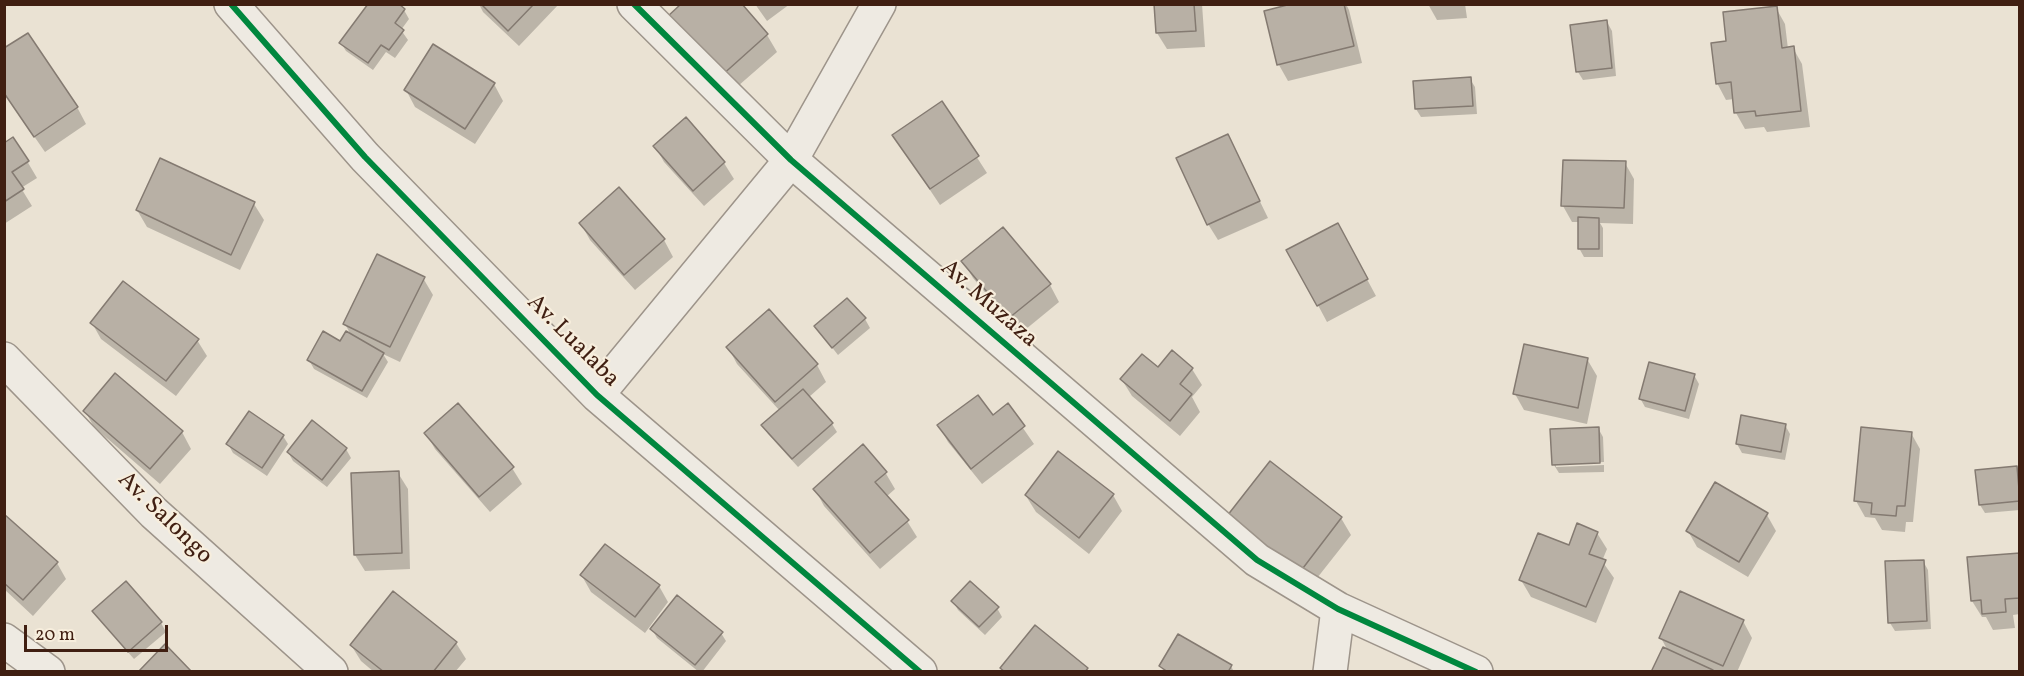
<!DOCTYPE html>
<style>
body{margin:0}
#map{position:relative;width:2024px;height:676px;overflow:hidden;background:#eae2d3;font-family:Vollkorn,serif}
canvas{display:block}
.frame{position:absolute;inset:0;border:6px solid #401f12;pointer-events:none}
.scale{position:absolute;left:24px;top:625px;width:144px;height:27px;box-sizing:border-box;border:3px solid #401f12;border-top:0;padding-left:8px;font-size:18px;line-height:21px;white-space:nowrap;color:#401f12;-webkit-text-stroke:4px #f7eedd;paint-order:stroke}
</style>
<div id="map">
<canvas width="2024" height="676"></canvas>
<div class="frame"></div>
<div class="scale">20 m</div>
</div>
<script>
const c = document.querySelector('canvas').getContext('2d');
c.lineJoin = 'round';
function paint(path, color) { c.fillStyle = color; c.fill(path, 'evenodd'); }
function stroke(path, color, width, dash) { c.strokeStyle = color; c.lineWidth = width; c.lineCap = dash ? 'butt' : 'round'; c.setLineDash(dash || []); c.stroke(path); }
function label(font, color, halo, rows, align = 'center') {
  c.font = font + ' Vollkorn,serif'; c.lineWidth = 4.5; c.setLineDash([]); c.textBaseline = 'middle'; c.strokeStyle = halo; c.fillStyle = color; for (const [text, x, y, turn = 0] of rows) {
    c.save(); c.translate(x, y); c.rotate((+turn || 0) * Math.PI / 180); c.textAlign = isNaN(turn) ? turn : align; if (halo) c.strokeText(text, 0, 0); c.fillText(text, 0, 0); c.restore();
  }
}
paint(new Path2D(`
 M396 4 404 10 409 19 401 30 408 40 395 58 386 52 373 70 346 51 341 43Z
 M479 4H559L519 46 483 12Z
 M740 4 767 35 777 52 730 93 678 34Z
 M755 4H790L767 21Z
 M1156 4H1202L1205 47 1167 49 1157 33Z
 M1297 4H1346L1349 10 1362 63 1288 81 1279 65 1266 12Z
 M1428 4H1465L1467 18 1437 20Z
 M1776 8 1785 24 1788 49 1793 48 1802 64 1810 127 1767 132 1764 127 1745 129 1736 113 1734 99 1726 100 1717 83 1728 43Z
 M1607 22 1612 31 1616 76 1583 80 1578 72Z
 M1470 79 1475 87 1477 114 1421 117 1416 109Z
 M494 84 503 101 475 144 415 107 406 90Z
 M4 93 77 107 86 124 45 152Z
 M942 103 987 173 940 205 904 151Z
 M685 119 724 163 734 179 704 206 664 162 655 146Z
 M1228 136 1268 218 1218 240 1208 224Z
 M4 144 27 161 37 178 21 188 32 206 4 224Z
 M161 160 254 204 264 220 240 270 147 227 137 210Z
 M1625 163 1634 179 1633 224 1600 223 1603 228V257H1584L1579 248 1580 222H1572L1563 206Z
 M619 189 664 240 673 257 635 290 590 240 581 224Z
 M1003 229 1050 285 1059 302 1020 334 973 278 963 261Z
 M1347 242 1376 296 1327 322 1289 251Z
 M423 278 433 295 400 362 383 354 388 362 367 398 314 369 309 360 352 337 345 324Z
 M847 300 865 319 870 328 838 355 816 327Z
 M768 311 817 365 826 382 809 397 832 424 837 432 798 467 768 434 763 426 780 411 737 364 728 347Z
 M92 323 197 340 207 356 176 396 101 339Z
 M1587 359 1597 376 1587 424 1524 410 1515 394Z
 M1192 369 1202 385 1192 397 1200 412 1180 436 1132 396 1122 380Z
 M1694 375 1699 384 1689 419 1645 407 1640 398Z
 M1007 405 1034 444 982 484 948 442 939 426 993 417Z
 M85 411 182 432 191 449 160 484 94 427Z
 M1785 425 1790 434 1785 460 1742 453 1737 444Z
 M1598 428 1603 437 1604 462 1556 464V467L1604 465V472L1559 473 1554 465Z
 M426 433 512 468 522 484 490 512 435 449Z
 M1911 433 1920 449 1913 522H1906L1905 532 1882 530 1875 518 1865 517 1856 501Z
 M283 436 288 444 267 476 233 453 228 444Z
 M346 449 351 458 327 487 293 461 288 452Z
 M1270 463 1341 518 1351 535 1310 587 1238 532Z
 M2016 467 2020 474V510L1985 513 1980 505 1976 471Z
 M885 472 895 489 886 497 907 521 917 537 880 569 824 506 815 489Z
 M398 473 408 489 410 569 365 571 355 555Z
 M1113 495 1122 511 1089 554 1036 512 1026 496Z
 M1767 515 1776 531 1748 577 1697 547 1688 531Z
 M4 516 57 563 66 579 33 616 4 589Z
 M1597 533 1607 549 1602 561 1614 578 1596 623 1531 597 1521 580 1570 547Z
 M2020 555V614L2013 615 2015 628 1993 630 1986 617H1982L1972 601Z
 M1923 561 1928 570 1931 629 1895 631 1890 623Z
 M582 576 659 586 668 602 645 633 591 592Z
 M126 583 161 623 166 632 134 659 99 619 94 611Z
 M953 601 997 608 1002 617 985 635 958 610Z
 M1743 621 1752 638 1737 672H1653L1668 651 1661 638Z
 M652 629 721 633 726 641 702 672H699L657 638Z
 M456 643 466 659 455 672H374L361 661 351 645Z
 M1161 666H1231L1234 672H1164Z`), '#0003');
const building = new Path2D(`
 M368 4H399L405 9 395 23 404 30 389 50 381 45 368 63 339 43Z
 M481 4H534L508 31Z
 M681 4H742L768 34 720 77 667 17Z
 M1154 4H1194L1196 31 1156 33Z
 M1291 4H1344L1354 46 1277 65 1264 11Z
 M1777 6 1782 48 1794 46 1801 111 1756 116 1755 111 1734 113 1731 82 1716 84 1711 43 1726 41 1723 12Z
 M1607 20 1612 68 1576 72 1570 25Z
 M28 33 78 107 34 137 4 93V48Z
 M433 44 495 83 465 129 404 90Z
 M1471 77 1473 106 1415 109 1413 81Z
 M942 101 979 156 930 189 892 135Z
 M686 117 725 162 693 191 653 146Z
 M1228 134 1260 201 1207 225 1176 158Z
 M13 137 29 161 12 172 24 189 4 202V143Z
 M160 158 255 202 231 255 136 210Z
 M1563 160 1626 161 1624 208 1561 206Z
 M619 187 665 239 624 275 579 223Z
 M1578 217 1599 218V249H1578Z
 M1338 223 1368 279 1317 306 1286 250Z
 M1003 227 1051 284 1009 318 961 261Z
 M377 254 425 277 390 347 343 324Z
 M123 281 199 339 166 381 90 323Z
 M847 298 866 318 832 348 814 326Z
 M769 309 818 364 775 402 726 347Z
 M323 331 340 341 346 331 384 353 362 391 307 360Z
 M1524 344 1588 358 1578 408 1513 394Z
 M1172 350 1193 368 1180 384 1192 394 1170 421 1120 379 1142 354 1158 367Z
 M1649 362 1695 374 1685 411 1639 399Z
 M115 373 183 431 150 469 83 411Z
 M803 389 833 423 792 459 761 425Z
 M978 395 993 415 1008 403 1025 426 971 469 937 425Z
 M458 403 514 467 479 497 424 433Z
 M249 411 284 435 262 468 226 444Z
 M1741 415 1786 424 1781 452 1736 444Z
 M312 420 347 448 322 480 287 452Z
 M1599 427 1600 463 1552 465 1550 429Z
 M1861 427 1912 432 1905 506H1897L1896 516 1871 514 1872 503 1854 501Z
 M863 444 887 472 875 482 909 520 870 553 813 489Z
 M1058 451 1114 494 1079 538 1025 495Z
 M1270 461 1342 517 1300 572 1227 516Z
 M2017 466 2020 501 1979 505 1975 470Z
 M399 471 402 553 354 555 351 473Z
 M1715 482 1768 513 1739 562 1686 531Z
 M4 514 58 562 23 600 4 583Z
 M1577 523 1598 532 1589 554 1606 560 1586 607 1519 580 1538 533 1569 545Z
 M605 544 660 585 635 617 580 575Z
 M2020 553V598L2005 599 2006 612 1982 614 1981 600 1971 601 1967 557Z
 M1924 560 1927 621 1888 623 1885 561Z
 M126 581 162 622 128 652 92 611Z
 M970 581 999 607 979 627 951 601Z
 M393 591 457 642 433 672H384L350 645Z
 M1680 591 1744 620 1723 666 1659 638Z
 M677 595 723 632 695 665 650 629Z
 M1035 625 1088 668 1085 672H1005L1000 668Z
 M1178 634 1232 665 1228 672H1168L1159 666Z
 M165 644 192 672H138Z
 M1663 647 1713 670 1712 672H1651Z`);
paint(building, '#b8b0a5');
stroke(building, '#847a71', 1.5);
const minor = new Path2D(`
 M231 4 365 157 597 395 920 672
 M634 4 791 160 1257 560 1338 609 1476 672
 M4 359 154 513 331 672
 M597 395 791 160 879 4
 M4 640 48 672
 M1330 672 1338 609`);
stroke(minor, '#9d948a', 36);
stroke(minor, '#eeeae2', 33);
stroke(new Path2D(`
 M231 4 365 157 597 395 920 672
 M634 4 791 160 1257 560 1338 609 1476 672`), '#00873e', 6);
label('24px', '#401f12', '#f7eedd', [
 ["Av. Muzaza",988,305,41],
 ["Av. Lualaba",572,342,45],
 ["Av. Salongo",164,519,44]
]);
</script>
